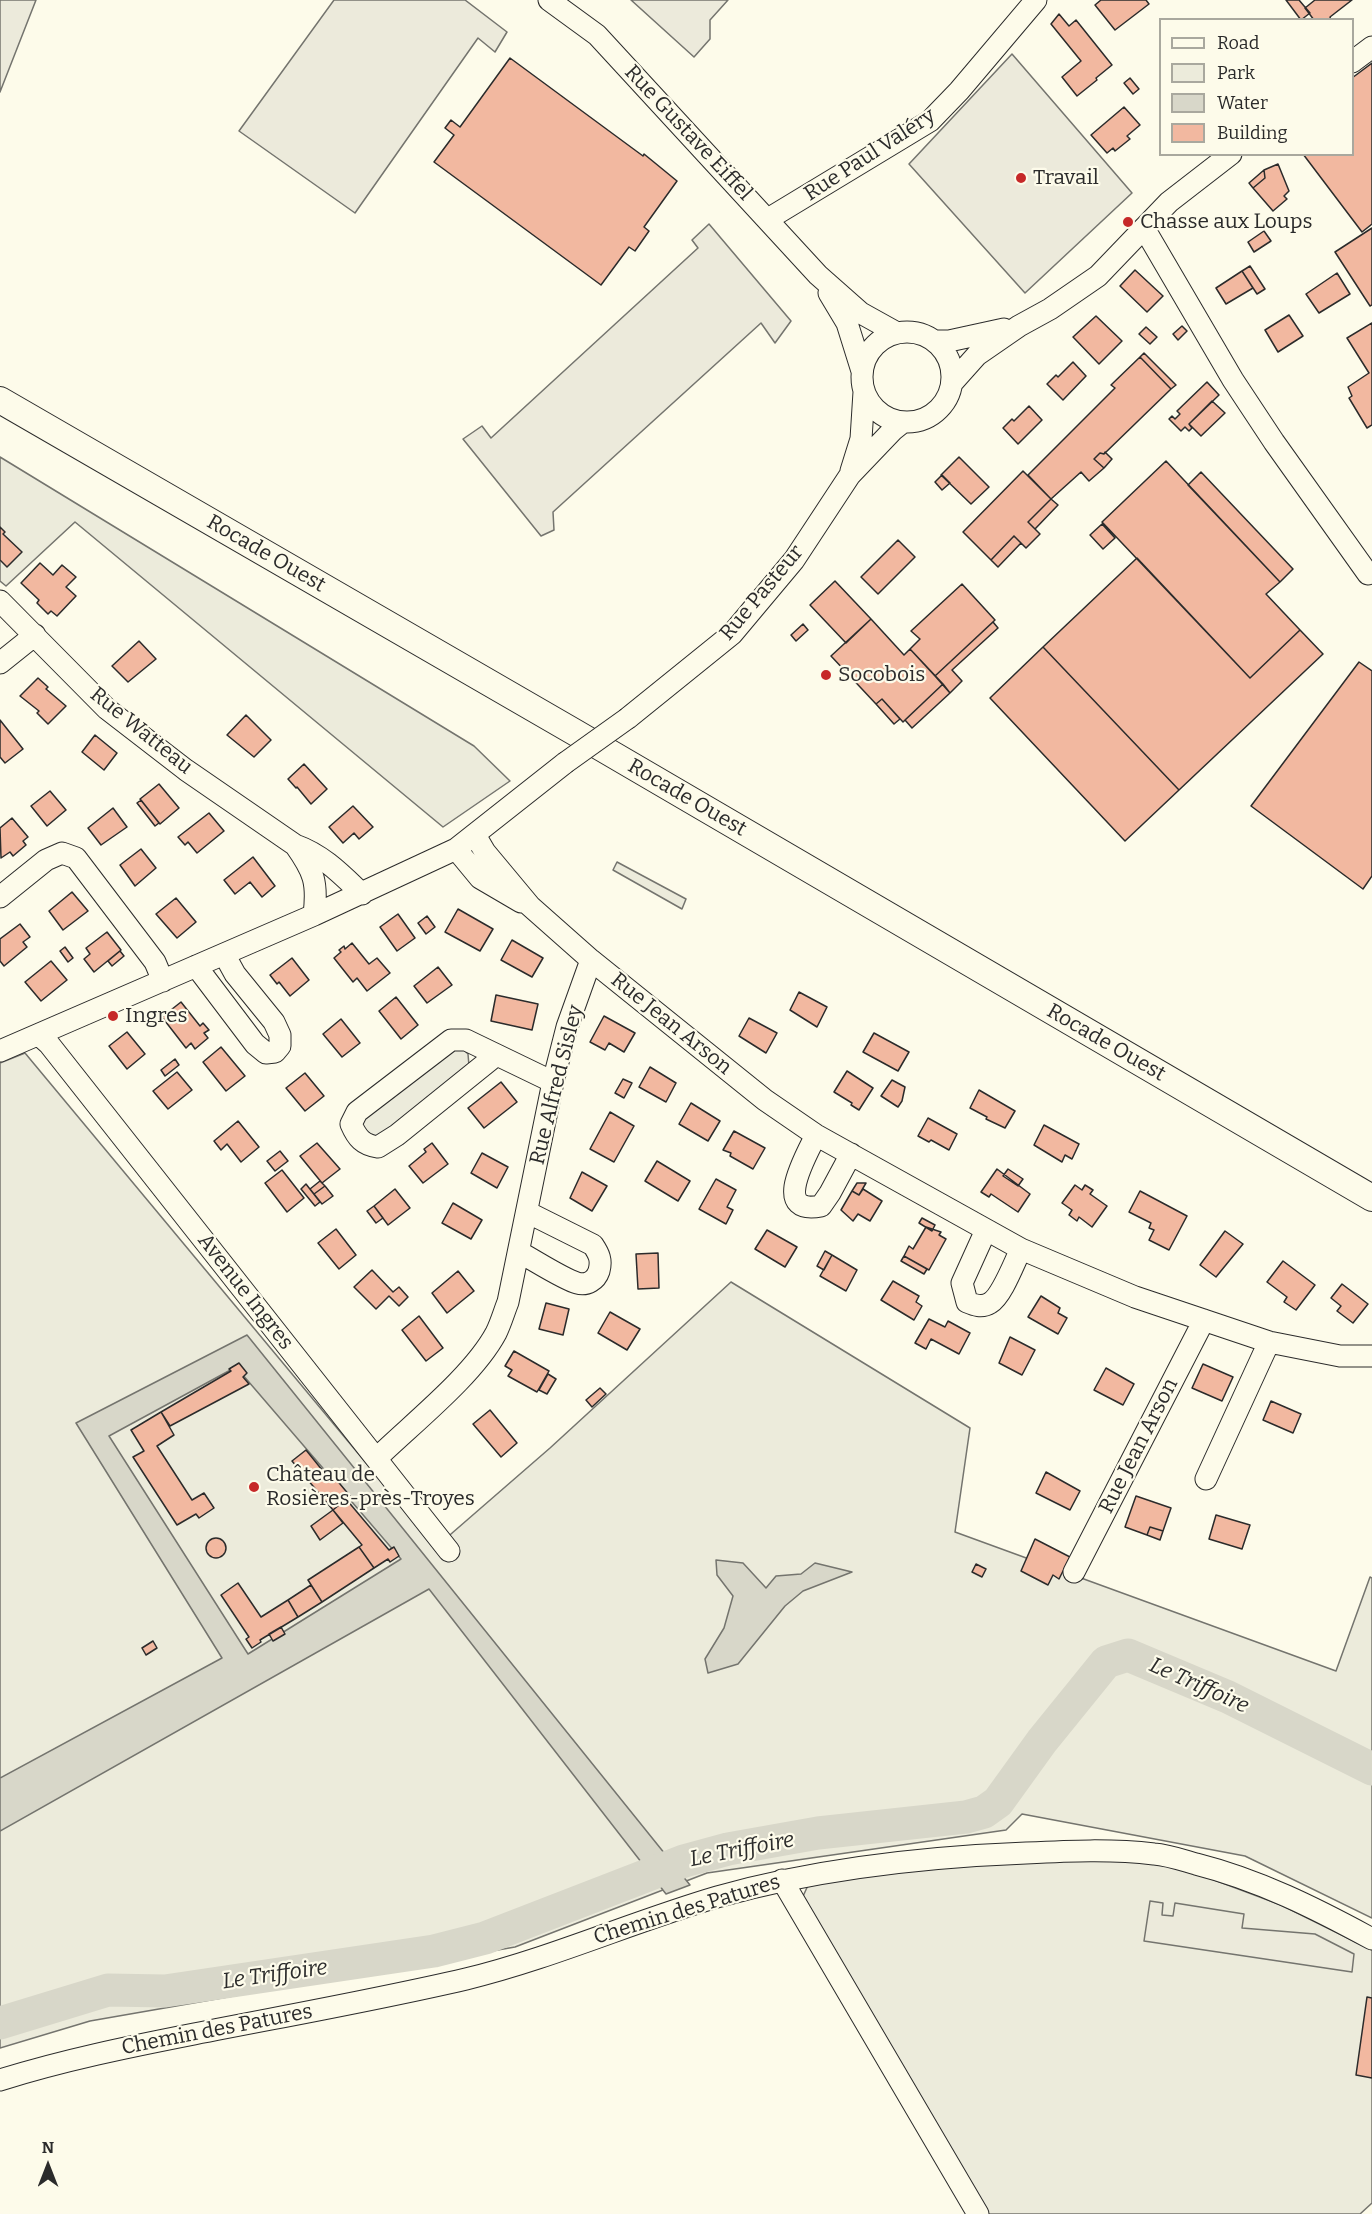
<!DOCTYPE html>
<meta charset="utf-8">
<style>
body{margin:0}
#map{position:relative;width:1372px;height:2214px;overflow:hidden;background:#fdfbea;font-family:Bitter,serif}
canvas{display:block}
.legend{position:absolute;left:1159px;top:18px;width:195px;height:138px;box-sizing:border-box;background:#fdfbea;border:2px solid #a9a89e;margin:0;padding:8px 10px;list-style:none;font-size:18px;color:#2b2b2b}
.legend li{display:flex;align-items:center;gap:12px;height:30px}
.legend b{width:30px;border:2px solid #a9a89e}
.north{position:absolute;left:18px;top:2136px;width:60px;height:60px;-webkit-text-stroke:4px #fdfbea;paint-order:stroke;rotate:0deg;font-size:16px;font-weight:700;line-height:24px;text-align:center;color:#2b2b2b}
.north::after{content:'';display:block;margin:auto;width:21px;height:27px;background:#2b2b2b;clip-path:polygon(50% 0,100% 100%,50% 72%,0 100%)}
</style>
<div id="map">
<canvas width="1372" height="2214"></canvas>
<ul class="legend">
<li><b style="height:8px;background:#fdfbea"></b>Road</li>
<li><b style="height:16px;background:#ecebdb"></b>Park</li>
<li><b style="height:16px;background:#d8d7c9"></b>Water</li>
<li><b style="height:16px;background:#f2b8a0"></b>Building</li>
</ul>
<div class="north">N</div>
</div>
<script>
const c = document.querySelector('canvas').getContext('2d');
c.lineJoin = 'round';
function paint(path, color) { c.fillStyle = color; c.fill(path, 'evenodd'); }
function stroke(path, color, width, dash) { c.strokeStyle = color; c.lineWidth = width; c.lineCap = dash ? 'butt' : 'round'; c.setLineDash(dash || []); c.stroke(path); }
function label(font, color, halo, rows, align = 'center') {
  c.font = font + ' Bitter,serif'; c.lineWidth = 4.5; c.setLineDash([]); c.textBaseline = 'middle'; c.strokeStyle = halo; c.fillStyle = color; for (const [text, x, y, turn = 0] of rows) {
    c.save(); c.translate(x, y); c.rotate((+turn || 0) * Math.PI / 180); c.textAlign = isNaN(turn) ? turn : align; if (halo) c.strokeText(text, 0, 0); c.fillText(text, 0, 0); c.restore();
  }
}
const green = new Path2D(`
 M0 457 474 746 510 781 443 827 75 522 6 586 0 581Z
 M617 862 686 899 682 909 613 870Z
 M446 1049H463L468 1054 469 1066 376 1140 361 1126 366 1112Z
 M25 1053 436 1547 550 1448 731 1282 970 1428 955 1532 1336 1671 1370 1577 1372 1578V1918L1245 1856 1022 1814 1006 1830 707 1873 515 1947 90 2021 0 2048V1063Z
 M1083 1857 1177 1866 1281 1905 1372 1950V2203L1360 2214H986L800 1903 809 1883 995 1861Z`);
paint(green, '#ecebdb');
stroke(green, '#74746e', 1.5);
const parking = new Path2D(`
 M0 0H36L0 92Z
 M334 0H465L507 32 495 52 478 38 355 213 239 131Z
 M631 0H728L710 20V39L694 57Z
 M1012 54 1132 193 1025 293 909 164Z
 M709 224 791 321 775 343 761 323 553 512 554 530 541 536 463 439 482 426 491 438 698 248 692 240Z
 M1150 1901 1163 1903 1162 1915 1173 1916 1175 1903 1244 1914 1242 1928 1315 1934 1354 1954 1352 1972 1144 1941Z`);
paint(parking, '#eceadb');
stroke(parking, '#74746e', 1.5);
const water = new Path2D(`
 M247 1335 690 1885 666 1894 429 1589 0 1831V1778L222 1658 76 1423ZM236 1367 401 1559 248 1654 109 1436Z
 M716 1560 743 1563 766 1588 776 1576 801 1574 815 1563 852 1572 803 1591 785 1606 738 1664 708 1673 705 1659 724 1628 733 1596 717 1575Z`);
paint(water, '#d8d7c9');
stroke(water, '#74746e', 1.5);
stroke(new Path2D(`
 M0 2023 108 1990 165 1991 434 1951 485 1938 684 1861 728 1849 818 1833 966 1817 984 1812 998 1802 1042 1741 1106 1662 1128 1655 1228 1697 1372 1769`), '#d8d7c9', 33);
const building = new Path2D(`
 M1101 0H1146L1149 4 1115 30 1095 5Z
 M1286 0H1299L1310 13 1301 20Z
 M1315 0H1352L1330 17 1331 20H1314L1305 8Z
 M1059 14 1069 26 1076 20 1112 65 1096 78 1097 80 1077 96 1062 77 1081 61 1051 24Z
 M510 58 643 156 644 154 677 181 644 227 649 231 635 251 629 247 601 285 434 162 454 135 445 128 451 120 460 127Z
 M1372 63V224L1362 232 1303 154H1352V78Z
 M1130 78 1139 89 1133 94 1124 83Z
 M1124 107 1140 125 1127 136 1130 139 1115 151 1113 148 1107 153 1091 135Z
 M1278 164 1289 191 1284 196 1287 199 1273 211 1253 188 1265 178 1264 170Z
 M1264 170 1265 178 1253 188 1249 183Z
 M1372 228V305L1370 306 1335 252Z
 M1264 231 1271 241 1254 252 1248 242Z
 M1250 266 1265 289 1257 294 1242 271Z
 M1135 270 1163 296 1147 312 1120 286Z
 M1242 271 1253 288 1226 304 1216 288Z
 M1337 273 1350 294 1319 313 1306 294Z
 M1289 315 1303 336 1278 352 1265 330Z
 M1096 316 1122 341 1099 364 1073 337Z
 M1372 323V425L1367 428 1349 398 1352 396 1348 387 1369 373 1347 338Z
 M1182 326 1187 331 1178 340 1173 334Z
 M1146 327 1157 337 1150 344 1139 334Z
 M1144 353 1176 385 1171 389 1140 357Z
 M1140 357 1171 389 1104 454 1100 453 1094 459 1104 468 1089 481 1081 472 1051 499 1028 475 1115 388 1111 385Z
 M1073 362 1086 376 1063 400 1047 384 1056 375 1058 377Z
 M1207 382 1219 395 1189 424 1192 428 1189 431 1185 427 1181 431 1169 419 1172 416 1175 419 1180 414 1177 411Z
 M1212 401 1225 413 1201 436 1189 424Z
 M1029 406 1042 420 1018 444 1003 428 1012 419 1014 421Z
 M1105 452 1112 459 1104 468 1094 459 1100 453 1104 454Z
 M959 457 989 487 971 504 941 475Z
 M1166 461 1280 582 1266 594 1300 630 1250 678 1102 522Z
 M1023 471 1051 499 1028 522 1040 534 1026 548 1014 536 991 560 963 532Z
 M1201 472 1293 569 1280 582 1188 485Z
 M942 475 950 483 942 490 935 482Z
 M1051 499 1058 505 1035 529 1028 522Z
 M1102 524 1115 538 1103 549 1090 535Z
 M0 527 5 532 3 534 22 552 7 567 0 560Z
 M1014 536 1021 543 998 567 991 560Z
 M898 540 915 557 878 594 861 577Z
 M1137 558 1250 678 1300 630 1323 654 1179 790 1043 647Z
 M40 563 53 575 62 565 76 577 66 587 76 596 57 616 51 611 48 614 37 603 39 600 21 583Z
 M835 581 871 619 846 643 810 605Z
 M962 584 995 620 935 676 910 649 920 639 911 631Z
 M871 619 904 655 910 649 943 684 903 722 882 699 876 704 831 656Z
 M993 622 998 628 952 670 962 681 950 693 935 676Z
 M803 624 808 630 796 641 791 635Z
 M139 641 156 659 128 682 112 666Z
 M1043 647 1179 790 1125 841 990 698Z
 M1359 662 1372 671V876L1363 889 1251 806Z
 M38 678 48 687 46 689 66 706 48 724 37 713 39 711 20 696Z
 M943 684 950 693 912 728 905 720Z
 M882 699 900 719 894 724 876 704Z
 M246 715 271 740 254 757 227 735Z
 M0 720 23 749 5 763 0 757Z
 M95 735 117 753 104 770 82 752Z
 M304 764 327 789 311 804 297 787 296 788 288 779Z
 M159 784 179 808 160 824 140 799Z
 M50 791 66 810 47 826 31 806Z
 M141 800 159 823 155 826 137 803Z
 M353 806 373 827 359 839 354 833 343 843 329 827Z
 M113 808 127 827 101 845 88 828Z
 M209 813 224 831 197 853 188 842 185 845 178 837Z
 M12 818 28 837 23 841 26 845 13 856 10 852 1 858 0 828Z
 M141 849 156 868 135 886 120 865Z
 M253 857 275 886 262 897 250 882 235 894 224 880Z
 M72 892 88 911 63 930 49 911Z
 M176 898 196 922 177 938 156 914Z
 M458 909 493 929 480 951 445 932Z
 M398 914 415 938 397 951 380 927Z
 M427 916 435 927 426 934 418 923Z
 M20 924 30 937 23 942 27 947 4 966 0 961V939Z
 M107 932 121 950 94 972 84 959 90 954 86 948Z
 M512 940 543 958 532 977 501 960Z
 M352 943 369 964 377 958 390 973 367 991 357 978 353 982 334 958 341 952 339 950 344 946 345 949Z
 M65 947 73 958 68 962 60 951Z
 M120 951 124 956 112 966 108 961Z
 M292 958 309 980 290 996 279 982 277 984 270 975Z
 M51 961 67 980 41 1001 25 982Z
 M438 967 452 985 427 1003 414 986Z
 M799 992 827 1007 817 1027 790 1010Z
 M496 995 538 1004 532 1030 491 1021Z
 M396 997 418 1025 401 1039 379 1011Z
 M181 1002 200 1026 203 1023 209 1030 204 1033 208 1038 195 1049 191 1043 186 1048 162 1017Z
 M604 1016 635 1033 624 1052 609 1043 605 1050 590 1042Z
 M749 1018 777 1033 766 1053 739 1036Z
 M341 1019 360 1043 342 1057 323 1034Z
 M127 1032 145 1054 127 1069 109 1046Z
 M874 1033 909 1052 898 1071 863 1052Z
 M221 1047 245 1076 226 1091 203 1062Z
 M175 1059 179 1065 165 1076 161 1070Z
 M650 1067 676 1083 666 1102 639 1087Z
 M847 1071 873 1088 859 1110 851 1105 852 1103 834 1092Z
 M177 1072 192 1090 168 1109 153 1091Z
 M305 1073 324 1096 305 1111 286 1088Z
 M623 1079 632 1083 624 1098 615 1093Z
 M892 1080 905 1087 902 1101 898 1107 881 1096Z
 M501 1082 517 1102 484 1128 468 1108Z
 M979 1090 1015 1111 1005 1128 986 1119 987 1117 970 1108Z
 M691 1103 720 1121 708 1141 679 1124Z
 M610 1112 634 1126 614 1162 590 1149Z
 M928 1118 957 1134 949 1150 931 1140 929 1142 918 1136Z
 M238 1121 259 1147 241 1162 227 1144 221 1150 214 1141Z
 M1044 1125 1079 1144 1072 1159 1065 1155 1062 1162 1034 1145Z
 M734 1131 765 1148 753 1169 730 1156 731 1153 723 1150Z
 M317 1143 340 1169 322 1183 300 1156Z
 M432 1143 448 1164 423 1183 409 1166 426 1152 424 1149Z
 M280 1151 288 1161 275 1171 267 1161Z
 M482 1153 508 1167 497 1188 471 1173Z
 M657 1161 690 1181 678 1201 645 1181Z
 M997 1169 1030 1194 1018 1212 991 1194 989 1197 981 1192Z
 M1008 1169 1023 1179 1018 1186 1003 1176Z
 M282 1170 304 1198 287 1212 265 1183Z
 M582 1172 607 1186 592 1211 570 1198Z
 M716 1179 736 1190 727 1207 733 1210 726 1224 699 1209Z
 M320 1181 325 1186 314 1194 310 1189Z
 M857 1183H866L859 1195 852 1191Z
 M306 1184 320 1202 315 1206 301 1189Z
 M1075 1185 1082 1190 1085 1185 1093 1190 1090 1194 1107 1206 1092 1227 1079 1217 1077 1221 1069 1215 1072 1210 1062 1203Z
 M325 1186 333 1196 322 1204 314 1194Z
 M395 1189 410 1208 388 1225 374 1206Z
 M863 1189 882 1201 870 1221 858 1214 853 1221 841 1210 852 1191 859 1195Z
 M1140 1191 1187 1216 1169 1250 1149 1240 1154 1230 1149 1228 1151 1223 1129 1212Z
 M453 1203 482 1220 471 1239 442 1223Z
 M374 1206 383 1218 376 1223 367 1211Z
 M922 1218 935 1225 932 1231 919 1223Z
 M926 1227 941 1232 939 1235 946 1239 929 1270 904 1256 909 1246 913 1249Z
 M336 1229 356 1255 339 1269 318 1243Z
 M767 1230 797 1247 785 1267 755 1249Z
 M1225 1231 1243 1244 1216 1277 1200 1265Z
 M825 1251 832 1255 824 1270 817 1266Z
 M658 1253 659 1288 638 1289 636 1254Z
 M832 1255 857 1270 846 1291 820 1276Z
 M904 1256 927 1269 924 1274 901 1261Z
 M1283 1261 1315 1285 1296 1310 1284 1302 1287 1297 1267 1282Z
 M372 1270 393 1292 399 1287 408 1297 399 1306 389 1296 376 1309 354 1287Z
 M458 1271 474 1291 447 1313 432 1293Z
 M893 1281 919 1296 916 1302 922 1306 914 1320 881 1300Z
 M1342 1284 1368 1304 1353 1323 1337 1311 1341 1306 1331 1298Z
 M1041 1296 1060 1308 1058 1313 1067 1318 1058 1334 1028 1317Z
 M546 1303 569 1309 563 1335 539 1329Z
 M610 1312 640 1329 627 1350 598 1333Z
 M419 1316 443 1348 426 1361 402 1330Z
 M929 1319 945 1327 948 1321 970 1333 959 1354 931 1339 926 1349 915 1343Z
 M1010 1337 1035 1350 1022 1375 999 1363Z
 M514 1351 549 1371 537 1392 508 1376 512 1370 505 1366Z
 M239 1363 247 1373 243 1377 249 1384 170 1426 161 1412 231 1371 229 1369Z
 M1203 1364 1233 1377 1222 1401 1192 1388Z
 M1106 1368 1134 1384 1123 1405 1094 1390Z
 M548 1374 556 1379 547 1394 539 1390Z
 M600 1388 606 1394 592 1407 586 1400Z
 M1271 1401 1301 1414 1293 1433 1263 1420Z
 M490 1410 517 1443 501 1457 473 1424Z
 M161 1412 174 1435 157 1446 192 1500 204 1493 214 1508 199 1518 196 1514 177 1525 133 1457 144 1451 131 1430Z
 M306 1450 331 1481 335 1478 350 1496 333 1510 292 1461Z
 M1046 1472 1080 1491 1070 1510 1036 1493Z
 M1136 1496 1171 1508 1163 1531 1150 1527 1147 1535 1125 1527Z
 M346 1499 389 1550 394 1547 399 1556 390 1562 388 1559 374 1568 359 1547 362 1545 333 1510Z
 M333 1510 343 1523 320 1540 311 1526Z
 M1216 1515 1250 1525 1242 1549 1209 1539Z
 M1150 1527 1163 1531 1160 1540 1147 1535Z
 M206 1548a10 10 0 1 1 20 0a10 10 0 1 1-20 0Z
 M1035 1539 1070 1557 1059 1579 1053 1575 1048 1585 1021 1571Z
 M359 1547 374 1568 322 1602 308 1580Z
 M976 1564 986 1569 982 1577 972 1572Z
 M238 1583 261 1617 288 1600 298 1617 260 1640 261 1642 252 1648 246 1639 249 1637 221 1595Z
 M311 1585 322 1602 298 1617 288 1600Z
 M281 1627 285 1634 273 1641 269 1634Z
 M153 1641 157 1648 146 1655 142 1648Z
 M1367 1997 1372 1998V2078L1356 2075Z`);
paint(building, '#f2b8a0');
stroke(building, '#2b2b2b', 1.5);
const minor = new Path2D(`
 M549 0 597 35 818 275 861 313 897 333
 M1352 62 1372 47
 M768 219 930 121 959 91 1036 0
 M1144 228 1233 380 1274 442 1368 574
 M829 293 847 323 862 371
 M862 377a45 45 0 1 1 90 0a45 45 0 1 1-90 0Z
 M934 341H949L1004 329
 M952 383 977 355 1019 326 1050 309 1098 276 1169 202 1231 154
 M851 471 861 439 864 392
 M0 601 107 709 186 770 295 845C323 855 341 874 362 894
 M0 663 35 635
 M628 718 732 634 794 560 850 475 893 430 903 422
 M475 835 485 852 530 906 591 960 765 1100 816 1135 1021 1249 1135 1297 1269 1342 1340 1356H1372
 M295 845C314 872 318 882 314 915
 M456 849 480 878 521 902
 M0 897 46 860 62 853 76 858 155 962 163 981
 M196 966 255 1044 266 1053 275 1052 280 1046V1035L274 1022 235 974 224 954
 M39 1035 49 1044 449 1551
 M0 1051 314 915 456 849 565 763
 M495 1056 397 1135 378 1147C363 1145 357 1138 351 1124L357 1112 451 1040H466L553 1082
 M816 1135C807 1154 770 1216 821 1206L830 1193 851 1154
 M986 1230 962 1283 967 1302C974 1305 982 1308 990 1303 1002 1296 1014 1263 1021 1249
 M519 1252C534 1260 563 1279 577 1283 587 1286 596 1280 599 1271 602 1260 599 1254 593 1245L527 1212
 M377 1458C413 1423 473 1376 496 1333 501 1323 504 1312 508 1302L553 1082 567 1027 591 960
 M1206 1479 1269 1342
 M1074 1572 1204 1320
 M782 1880 978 2214
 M0 2080C64 2060 128 2047 194 2034 285 2016 376 2000 466 1979 552 1958 632 1922 717 1897 816 1869 923 1857 1026 1853 1069 1851 1112 1849 1154 1854 1168 1855 1182 1860 1196 1864 1259 1880 1315 1908 1372 1939`);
const major = new Path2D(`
 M0 400 576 733 1372 1198`);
stroke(minor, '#2b2b2b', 23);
stroke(major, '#2b2b2b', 28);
stroke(minor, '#fdfbea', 21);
stroke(major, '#fdfbea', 26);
const minorBridge = new Path2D(`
 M565 763 628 718`);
stroke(minorBridge, '#2b2b2b', 23, []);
stroke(minorBridge, '#fdfbea', 21);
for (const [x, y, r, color] of [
 [1021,178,6,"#c62828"],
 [1128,222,6,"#c62828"],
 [826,675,6,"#c62828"],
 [113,1016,6,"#c62828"],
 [254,1487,6,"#c62828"]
]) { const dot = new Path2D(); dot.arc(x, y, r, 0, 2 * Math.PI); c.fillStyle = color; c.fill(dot); stroke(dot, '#fdfbea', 2); }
label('21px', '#2b2b2b', '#fdfbea', [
 ["Rue Gustave Eiffel",688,133,47],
 ["Rue Paul Valéry",870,155,-33],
 ["Rocade Ouest",266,554,30],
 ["Rue Pasteur",762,593,-50],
 ["Rue Watteau",141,731,39],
 ["Rocade Ouest",687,798,30],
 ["Rue Jean Arson",671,1024,39],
 ["Rocade Ouest",1106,1043,30],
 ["Rue Alfred Sisley",557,1085,-76],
 ["Avenue Ingres",245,1292,52],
 ["Rue Jean Arson",1139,1446,-63],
 ["Chemin des Patures",687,1910,-17],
 ["Chemin des Patures",217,2030,-11]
]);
label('21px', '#2b2b2b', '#fdfbea', [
 ["Travail",1033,178],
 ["Chasse aux Loups",1140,222],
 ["Socobois",838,675],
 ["Ingres",125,1016],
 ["Château de",266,1475],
 ["Rosières-près-Troyes",266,1499]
], 'left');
label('italic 22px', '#2b2b2b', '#fdfbea', [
 ["Le Triffoire",1199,1686,24],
 ["Le Triffoire",742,1850,-11],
 ["Le Triffoire",275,1975,-8]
]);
</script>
